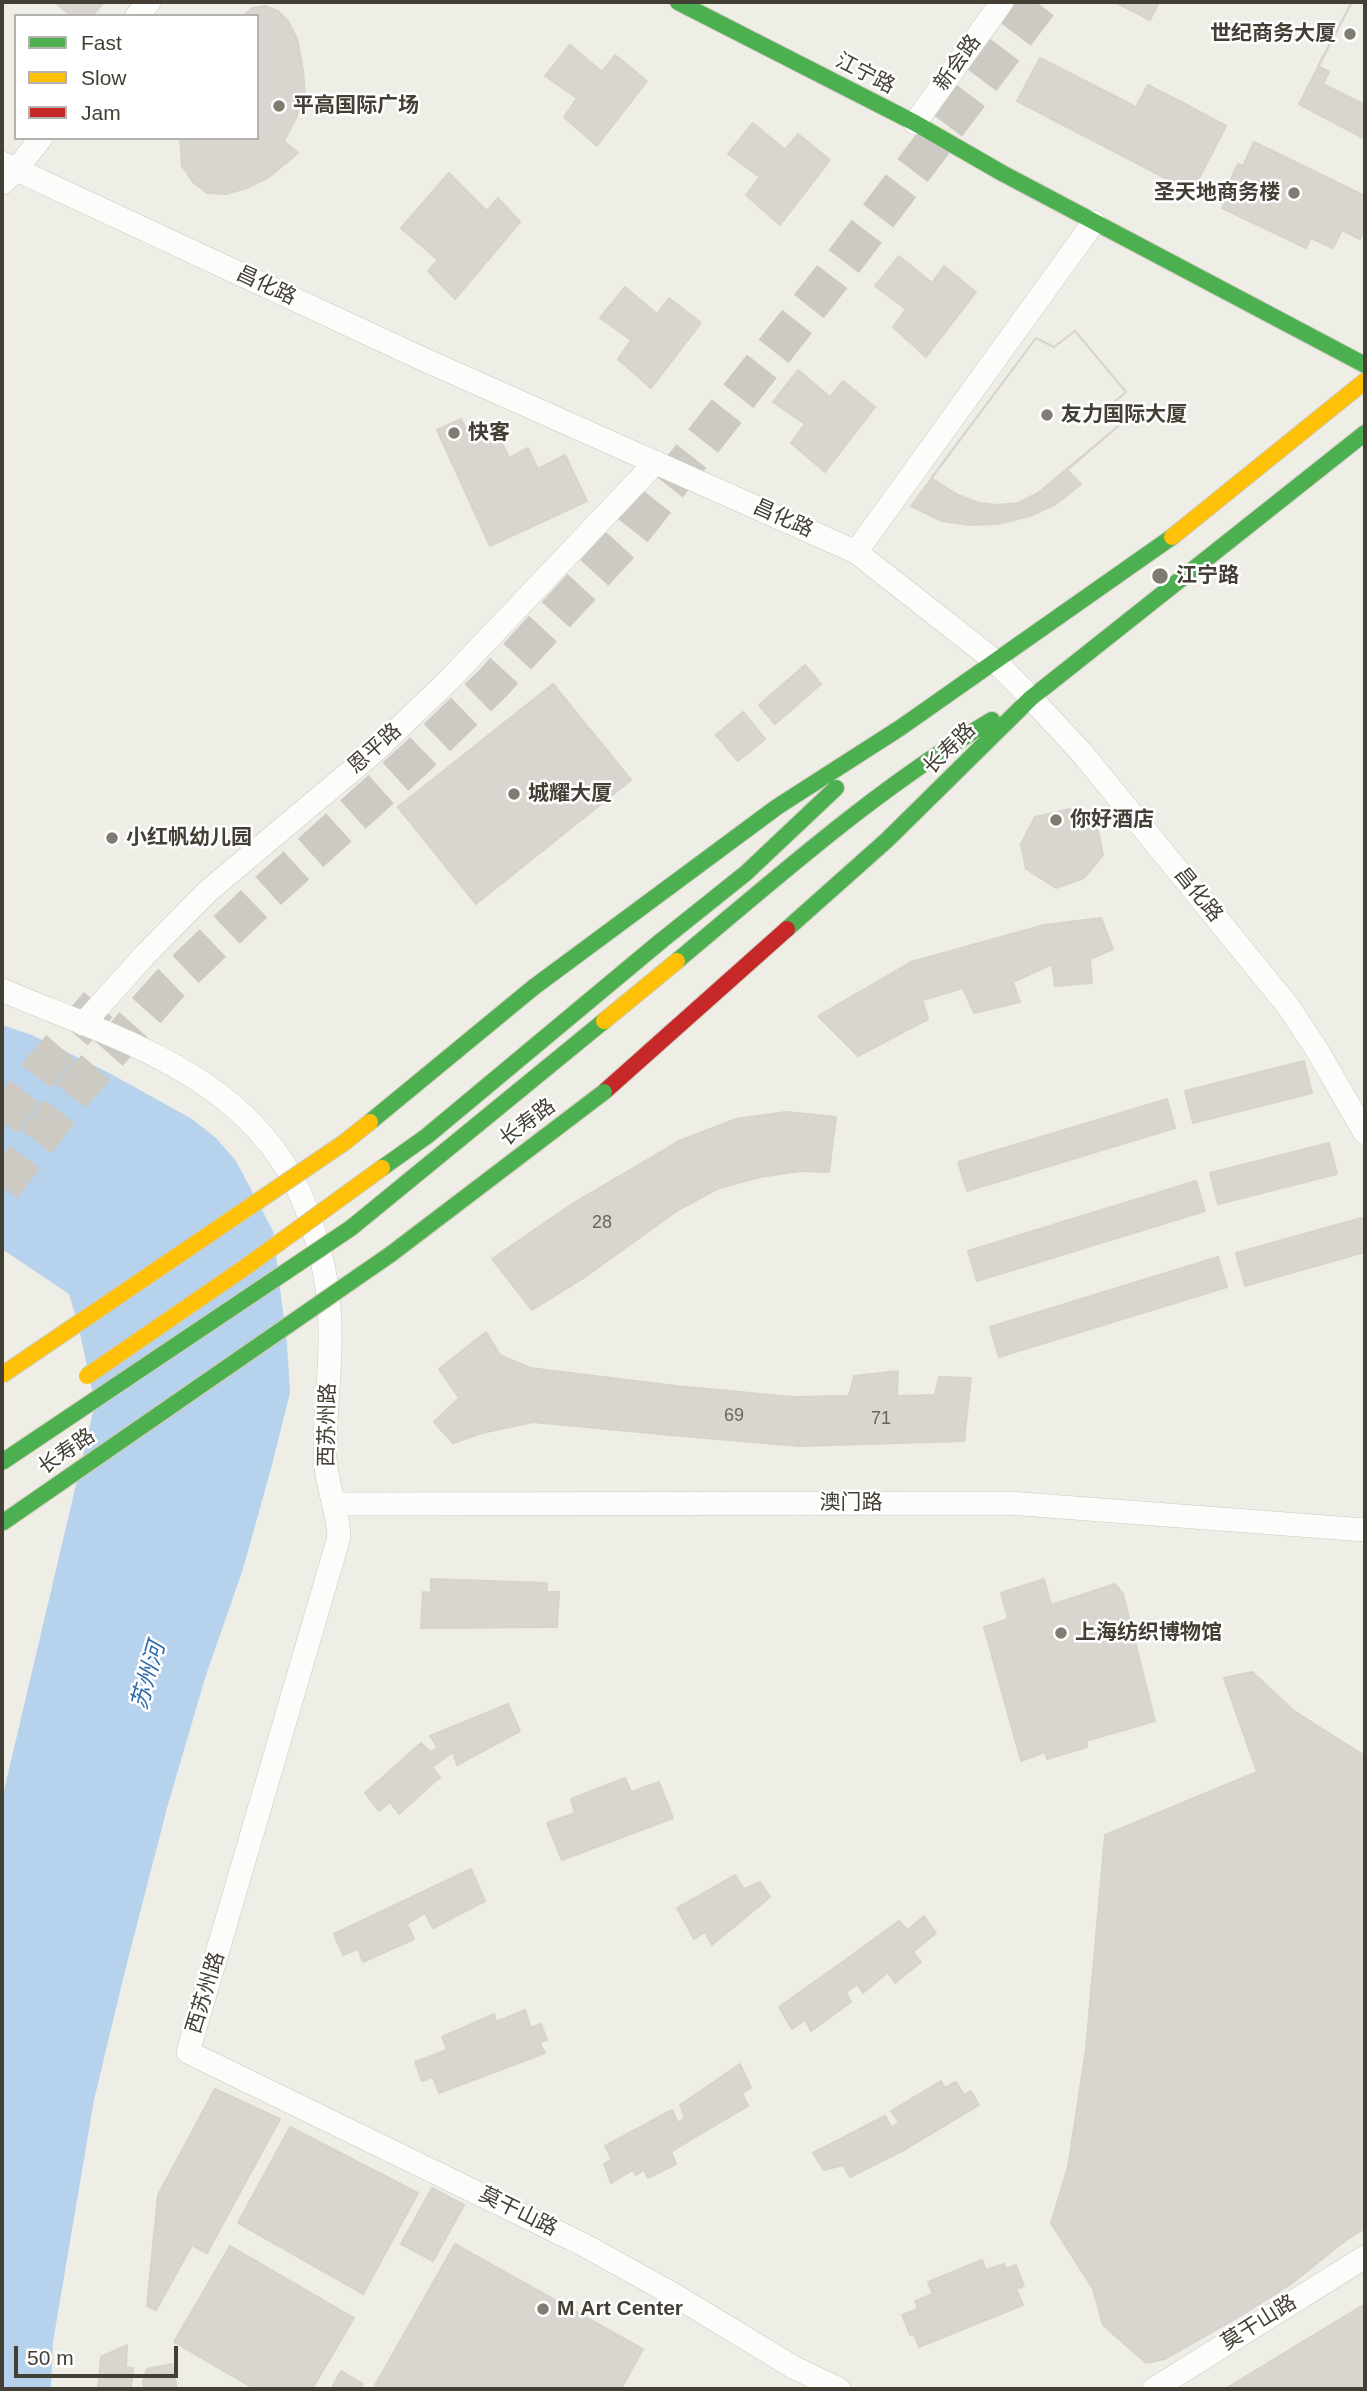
<!DOCTYPE html>
<meta charset="utf-8">
<style>
body{margin:0}
#map{position:relative;width:1367px;height:2391px;overflow:hidden;background:#eeede6;font-family:Arial,sans-serif}
canvas{display:block}
.frame{position:absolute;inset:0;border:4px solid #443f34;pointer-events:none}
.legend{position:absolute;left:14px;top:14px;width:245px;height:126px;box-sizing:border-box;background:#fff;border:2px solid #b4b2ae;margin:0;padding:9px 12px;list-style:none;font-size:21px;color:#443f34}
.legend li{display:flex;align-items:center;gap:14px;height:35px}
.legend b{width:35px;border:2px solid #b4b2ae}
.scale{position:absolute;left:14px;top:2346px;width:164px;height:32px;box-sizing:border-box;border:4px solid #443f34;border-top:0;padding-left:9px;font-size:21px;line-height:24px;white-space:nowrap;color:#443f34;-webkit-text-stroke:5px #fff;paint-order:stroke}
</style>
<div id="map">
<canvas width="1367" height="2391"></canvas>
<div class="frame"></div>
<ul class="legend">
<li><b style="height:9px;background:#4caf50"></b>Fast</li>
<li><b style="height:9px;background:#ffc107"></b>Slow</li>
<li><b style="height:9px;background:#c62828"></b>Jam</li>
</ul>
<div class="scale">50 m</div>
</div>
<script>
const c = document.querySelector('canvas').getContext('2d');
c.lineJoin = 'round';
function paint(path, color) { c.fillStyle = color; c.fill(path, 'evenodd'); }
function stroke(path, color, width, dash) { c.strokeStyle = color; c.lineWidth = width; c.lineCap = dash ? 'butt' : 'round'; c.setLineDash(dash || []); c.stroke(path); }
function label(font, color, halo, rows, align = 'center') {
  c.font = font + ' Arial,"Noto Sans SC",sans-serif'; c.lineWidth = 5; c.setLineDash([]); c.textBaseline = 'middle'; c.strokeStyle = halo; c.fillStyle = color; for (const [text, x, y, turn = 0] of rows) {
    c.save(); c.translate(x, y); c.rotate((+turn || 0) * Math.PI / 180); c.textAlign = isNaN(turn) ? turn : align; if (halo) c.strokeText(text, 0, 0); c.fillText(text, 0, 0); c.restore();
  }
}
paint(new Path2D(`
 M2 1025 32 1035 111 1074 192 1119 216 1138 236 1161 273 1231 287 1344 290 1393 272 1465 243 1569 206 1675 167 1808 125 1971 94 2100 53 2342 51 2389H2V1799L95 1404 78 1324 69 1294 2 1249Z`), '#b7d2ec');
const building = new Path2D(`
 M55 2H104L92 16H71Z
 M1115 2H1159L1150 20Z
 M1352 2H1365V105L1323 84 1329 72 1318 66Z
 M1352 2H1365V139L1299 104Z
 M265 6 278 11 288 21 297 39 303 70 305 94 296 118 284 141 298 153 269 177 247 188 226 194 207 193 193 182 182 166 180 138H257V16H243L252 8Z
 M570 45 602 72 615 55 647 81 597 146 564 117 577 98 545 76Z
 M1040 58 1136 107 1148 85 1185 104 1150 170 1017 101Z
 M1185 104 1226 126 1192 192 1150 170Z
 M753 123 785 150 798 134 830 160 780 225 746 195 760 177 728 154Z
 M1254 142 1365 196V228L1360 239 1342 230 1333 248 1311 238 1306 248 1222 208 1231 190 1227 187 1238 164 1243 166Z
 M449 173 487 211 498 198 520 222 455 299 428 271 438 260 401 228Z
 M899 256 932 283 944 266 976 292 926 357 893 327 906 309 875 286Z
 M625 287 657 314 669 298 701 323 651 388 618 359 631 340 600 318Z
 M1075 331 1126 392 1108 407 1122 423 1038 493 1018 503 997 505 979 503 958 495 931 478 1036 338 1054 347Z
 M1075 331 1126 392 1108 407 1122 423 1067 470 1081 484 1056 504 1030 516 998 524 969 525 942 521 911 506 1036 338 1054 347Z
 M798 370 830 397 843 381 875 407 825 472 791 443 805 424 773 402Z
 M461 419 469 435 493 424 509 458 528 448 538 469 565 455 587 501 490 546 437 430Z
 M805 665 821 684 775 724 759 705Z
 M553 684 631 780 476 904 398 807Z
 M743 712 765 739 738 761 716 735Z
 M1070 809 1097 826 1103 855 1084 878 1056 888 1026 869 1021 844 1035 817Z
 M1101 918 1113 949 1090 959 1092 983 1055 986 1052 964 1013 982 1020 1002 974 1013 963 988 923 1000 911 962 1044 925Z
 M911 962 928 1019 858 1056 818 1016Z
 M1304 1061 1312 1093 1193 1123 1185 1091Z
 M1167 1099 1175 1128 967 1191 958 1162Z
 M786 1112 836 1117 829 1172 800 1171 760 1177 719 1188 678 1210 585 1277 532 1310 492 1259 572 1204 679 1141 736 1119Z
 M1329 1143 1337 1174 1218 1204 1210 1173Z
 M1196 1181 1205 1211 977 1281 968 1251Z
 M1365 1217V1252L1245 1286 1236 1253Z
 M1218 1257 1227 1287 999 1357 990 1327Z
 M486 1332 500 1355 530 1368 676 1386 671 1435 533 1422 482 1433 453 1443 434 1422 459 1398 439 1369Z
 M898 1371 897 1396 935 1395 939 1377 971 1378 964 1441 799 1446 793 1397 849 1396 854 1376Z
 M676 1386 793 1397 799 1446 671 1435Z
 M431 1579 547 1583V1592H559L557 1627 421 1628 423 1592 431 1593Z
 M1044 1579 1051 1605 1115 1584 1123 1594 1155 1721 1086 1741 1087 1747 1047 1759 1045 1752 1021 1761 984 1627 1008 1619 1001 1593Z
 M1252 1672 1294 1711 1365 1756V2228L1346 2240 1291 2284 1242 2315 1165 2359 1146 2363 1103 2325 1093 2289 1051 2223 1068 2167 1086 2049 1105 1835 1257 1772 1224 1678Z
 M508 1704 520 1731 457 1765 453 1752 432 1767 440 1777 399 1814 390 1802 379 1811 365 1793 421 1743 430 1752 438 1748 430 1736Z
 M625 1778 631 1792 659 1782 673 1818 562 1860 547 1823 575 1813 571 1799Z
 M471 1869 485 1901 433 1928 425 1913 407 1924 414 1939 363 1962 358 1949 343 1955 334 1934Z
 M735 1875 744 1889 760 1882 770 1897 712 1945 705 1932 694 1939 677 1908Z
 M924 1916 936 1933 913 1952 921 1962 895 1983 888 1972 863 1993 844 1961 899 1921 908 1930Z
 M844 1961 858 1984 846 1992 851 2002 811 2031 805 2020 792 2029 779 2007Z
 M525 2010 531 2028 541 2024 547 2040 539 2042 545 2053 439 2093 433 2077 422 2081 415 2062 447 2050 442 2037 494 2014 496 2022Z
 M740 2064 751 2088 742 2093 748 2106 692 2139 680 2105Z
 M941 2081 945 2088 956 2082 964 2095 971 2091 979 2105 904 2150 892 2127 899 2123 891 2111Z
 M215 2089 280 2119 207 2253 192 2245 156 2310 147 2306 158 2195Z
 M672 2110 678 2123 685 2118 692 2139 671 2152 676 2164 648 2178 644 2170 636 2175 633 2170 611 2183 604 2164 612 2159 605 2146Z
 M885 2116 904 2150 850 2177 843 2165 824 2170 813 2153Z
 M290 2127 418 2193 363 2294 238 2223Z
 M432 2188 464 2205 433 2261 401 2244Z
 M455 2244 643 2349 621 2389H373Z
 M230 2246 354 2318 312 2389H255L174 2342Z
 M982 2260 986 2270 1004 2264 1006 2269 1016 2265 1024 2286 1016 2289 1023 2305 919 2347 914 2334 910 2335 902 2315 918 2309 915 2301 933 2294 928 2282Z
 M1365 2304V2389H1225Z
 M127 2345 126 2367 133 2368 131 2389H98L101 2357Z
 M172 2364 177 2389H144L143 2381 147 2369Z
 M341 2371 363 2384 360 2389H331Z`);
paint(building, '#d8d6cf');
stroke(building, '#d6d4cc', 2);
stroke(new Path2D(`
 M2 1122 41 1070 110 991
 M2 1187 75 1091 168 986 258 900 417 757 493 683 630 534 832 277 1040 2`), '#cccac2', 38, [38, 19]);
const street = new Path2D(`
 M137 16 149 2
 M915 123 1002 2
 M2 163 414 355 856 552 995 661 1031 698 1082 753 1288 1006 1317 1050 1365 1133
 M2 183 16 170 41 138
 M856 552 1094 222
 M2 990C129 1044 268 1080 313 1228 321 1253 327 1279 329 1306 333 1355 325 1405 325 1454 325 1483 338 1509 339 1537L188 2052 584 2245 676 2296 793 2367 839 2389
 M83 1024 144 956 208 891 374 752 449 680 656 462
 M335 1504 1009 1503 1365 1530
 M1154 2389 1365 2257`);
const fast = new Path2D(`
 M678 2 915 123 1002 173 1365 365
 M787 929 887 840 1031 698 1365 433
 M661 941 746 873 836 788
 M677 961C779 876 877 788 992 720
 M534 987 777 807 900 728 1172 537`);
const slow = new Path2D(`
 M1172 537 1365 381`);
const jam = new Path2D(`
 M604 1092 787 929`);
stroke(street, '#cbc9c2', 24);
stroke(fast, '#cecbbd', 18);
stroke(slow, '#cecbbd', 18);
stroke(jam, '#cecbbd', 18);
stroke(street, '#fcfcfb', 23);
stroke(fast, '#4caf50', 16);
stroke(slow, '#ffc107', 16);
stroke(jam, '#c62828', 16);
const fastBridge = new Path2D(`
 M370 1122 534 987
 M382 1168 427 1136 661 941
 M2 1462 351 1228 604 1021
 M2 1523 391 1254 604 1092`);
const slowBridge = new Path2D(`
 M604 1021 677 961
 M2 1375 345 1142 370 1122
 M87 1376 247 1266 382 1168`);
stroke(fastBridge, '#d0cbb4', 18, []);
stroke(slowBridge, '#d0cbb4', 18, []);
stroke(fastBridge, '#4caf50', 16);
stroke(slowBridge, '#ffc107', 16);
for (const [x, y, r, color] of [
 [1350,34,7,"#807c72"],
 [279,106,7,"#807c72"],
 [1294,193,7,"#807c72"],
 [1047,415,7,"#807c72"],
 [454,433,7,"#807c72"],
 [1160,576,9,"#807c72"],
 [514,794,7,"#807c72"],
 [1056,820,7,"#807c72"],
 [112,838,7,"#807c72"],
 [1061,1633,7,"#807c72"],
 [543,2309,7,"#807c72"]
]) { const dot = new Path2D(); dot.arc(x, y, r, 0, 2 * Math.PI); c.fillStyle = color; c.fill(dot); stroke(dot, '#fff', 2.5); }
label('18px', '#6a665c', null, [
 ["28",602,1223],
 ["69",734,1416],
 ["71",881,1419]
]);
label('bold 21px', '#443f34', '#fff', [
 ["世纪商务大厦",1336,34,"right"],
 ["平高国际广场",293,106],
 ["圣天地商务楼",1280,193,"right"],
 ["友力国际大厦",1061,415],
 ["快客",468,433],
 ["江宁路",1176,576],
 ["城耀大厦",528,794],
 ["你好酒店",1070,820],
 ["小红帆幼儿园",126,838],
 ["上海纺织博物馆",1075,1633],
 ["M Art Center",557,2309]
], 'left');
label('21px', '#443f34', '#fff', [
 ["新会路",958,63,-54],
 ["江宁路",865,74,27],
 ["昌化路",266,286,25],
 ["昌化路",783,519,24],
 ["恩平路",375,749,-42],
 ["长寿路",950,749,-45],
 ["昌化路",1198,895,51],
 ["长寿路",528,1123,-37],
 ["西苏州路",328,1425,-89],
 ["长寿路",67,1452,-35],
 ["澳门路",851,1503],
 ["西苏州路",206,1993,-73],
 ["莫干山路",518,2212,26],
 ["莫干山路",1259,2323,-32]
]);
label('italic 23px', '#2e6bae', '#fff', [
 ["苏州河",149,1676,-74]
]);
</script>
